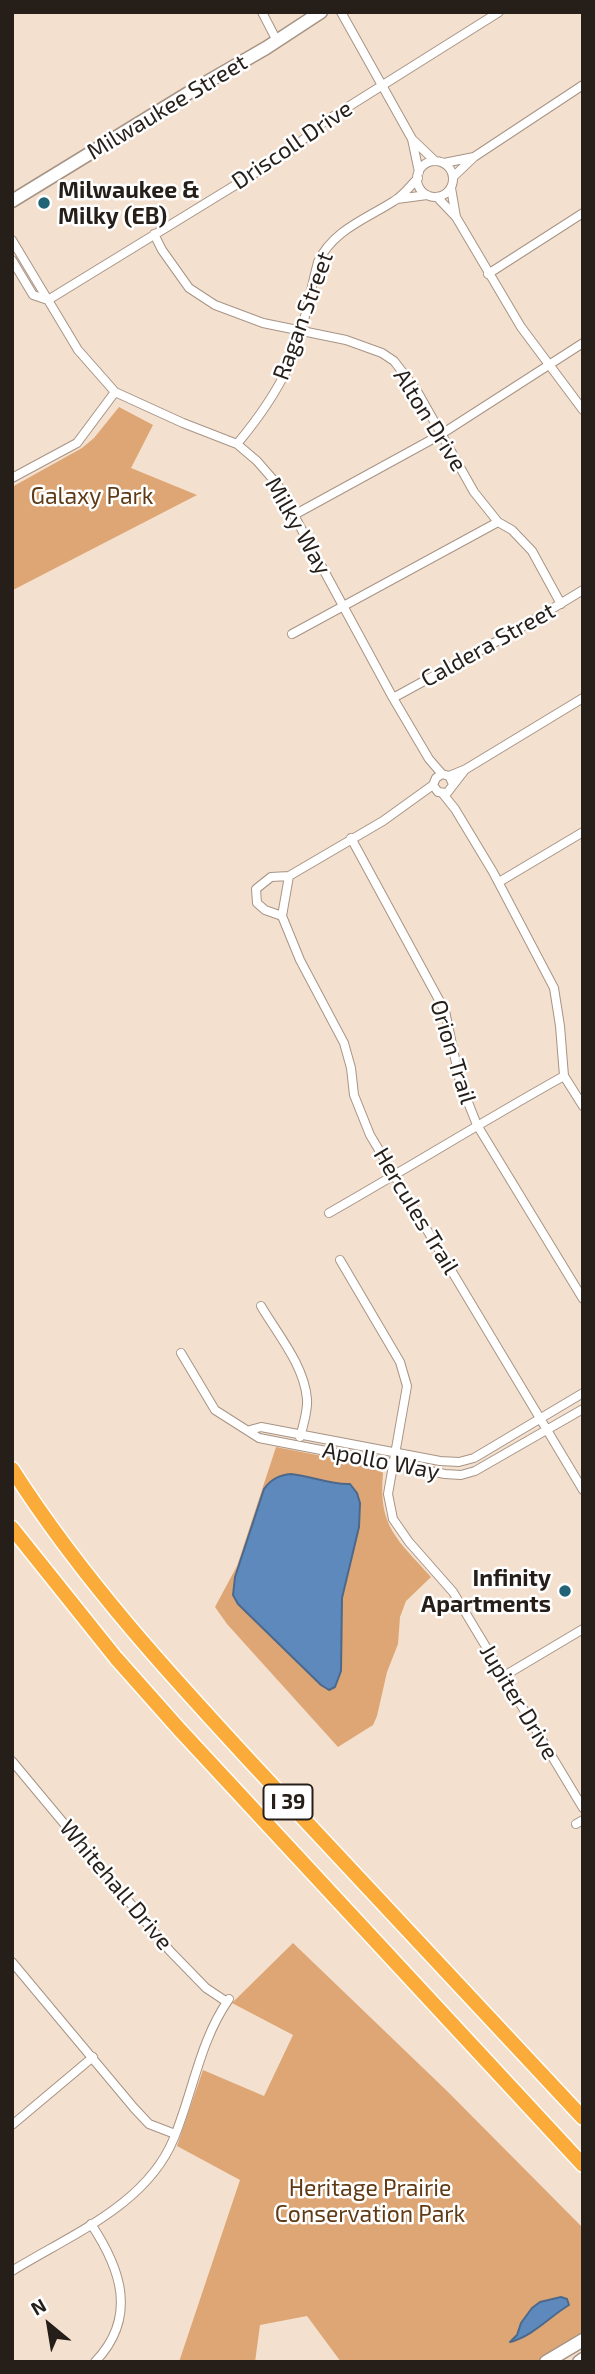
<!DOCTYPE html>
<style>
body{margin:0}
#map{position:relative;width:595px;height:2374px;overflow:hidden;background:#f4e0cf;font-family:"Exo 2",sans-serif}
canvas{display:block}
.frame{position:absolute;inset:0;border:14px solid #261f19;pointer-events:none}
.north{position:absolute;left:14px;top:2290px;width:70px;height:70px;-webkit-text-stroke:5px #fff;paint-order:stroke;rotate:330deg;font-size:19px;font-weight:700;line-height:28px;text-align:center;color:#261f19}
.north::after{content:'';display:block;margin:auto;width:24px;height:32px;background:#261f19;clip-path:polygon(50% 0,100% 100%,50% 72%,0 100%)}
</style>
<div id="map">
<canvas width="595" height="2374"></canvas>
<div class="frame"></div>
<div class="north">N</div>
</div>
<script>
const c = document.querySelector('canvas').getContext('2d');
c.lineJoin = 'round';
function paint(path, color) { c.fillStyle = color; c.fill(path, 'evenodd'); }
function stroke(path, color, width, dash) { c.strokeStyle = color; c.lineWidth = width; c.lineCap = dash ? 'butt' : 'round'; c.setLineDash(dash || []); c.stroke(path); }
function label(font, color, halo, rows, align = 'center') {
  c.font = font + ' "Exo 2",sans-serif'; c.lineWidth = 5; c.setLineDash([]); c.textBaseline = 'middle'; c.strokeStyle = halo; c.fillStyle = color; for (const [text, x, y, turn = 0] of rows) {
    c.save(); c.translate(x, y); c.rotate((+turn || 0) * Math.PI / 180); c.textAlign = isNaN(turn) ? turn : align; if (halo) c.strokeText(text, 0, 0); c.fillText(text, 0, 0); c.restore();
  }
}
paint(new Path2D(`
 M119 407 153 425 131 468 197 495 13 590 12 487 82 448 94 438Z
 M276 1447 378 1467 383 1473C378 1527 397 1539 431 1577L406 1601 400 1617 398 1644 387 1672 377 1716 373 1725 338 1747 227 1624 215 1607 237 1566Z
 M293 1943 447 2091 583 2228V2336L539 2362H341L307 2316 260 2325 255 2362H179L240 2180 177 2146 203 2070 264 2096 293 2035 232 2003Z`), '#dda674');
const water = new Path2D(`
 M291 1474C312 1476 330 1485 350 1484L357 1493 360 1503 359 1527 342 1598 341 1671 335 1687 329 1690 321 1685 238 1604 233 1595 235 1577 264 1489C271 1479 279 1475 291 1474Z
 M561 2297 567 2299 569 2305C549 2317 533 2336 510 2342L517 2335 521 2323 532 2308 540 2302Z`);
paint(water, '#5d89bd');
stroke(water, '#4c698c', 2);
const street = new Path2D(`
 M262 12 277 41
 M341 12 412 139 419 172
 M412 139 435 161
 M417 179a18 18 0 1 1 36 0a18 18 0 1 1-36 0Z
 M444 163 474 157
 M453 177 474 157 583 85
 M451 188 456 217
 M437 197 456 217 521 327 583 410
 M397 199 427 195
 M154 234 162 250 189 288 215 305 263 323 346 340 382 353 394 361 417 391 474 492 498 522 512 530 532 551 561 604
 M12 240 78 350 115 392 183 423 237 444 257 461 277 484 393 698 429 759 442 774
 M12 260 33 295 48 300 286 154 324 122 499 12
 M488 274 583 213
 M237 444C257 420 275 395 288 367 303 335 309 296 318 262 333 230 366 219 394 201 403 196 410 186 418 178
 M12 478 77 443 115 392
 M294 515 440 435 583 343
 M292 634 498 522
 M393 698 512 633 583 590
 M449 776 466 769 583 698
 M453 784 449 776 442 774 436 778 433 785 438 792 447 793 464 771
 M443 794 455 809 493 872 554 988 560 1026 564 1076 583 1106
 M351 838 445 1011 460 1082 477 1125 583 1299
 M499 882 583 832
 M282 916 300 960 344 1043 351 1068 354 1095 370 1135 583 1490
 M282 916 265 910 257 903 256 889 271 877 289 876 383 821 433 785
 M282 916 289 876
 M329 1213C408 1168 485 1120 564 1076
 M340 1260 400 1362 407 1386 388 1494 393 1519 409 1542 453 1592 583 1808
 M261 1306C278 1335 304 1365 307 1399 308 1411 303 1426 300 1437
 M181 1353 215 1410 259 1438 445 1474 461 1475 475 1471 583 1409
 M250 1430 261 1427 440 1461 459 1462 474 1458 583 1393
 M504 1676 583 1629
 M12 1761 170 1951 206 1988 227 2002
 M576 1824 583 1820
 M12 1962 134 2108 149 2124 175 2134
 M12 2125 93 2057
 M91 2224C121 2269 138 2317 95 2362
 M12 2271C70 2235 147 2205 174 2138 193 2092 200 2040 229 1999`);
const secondary = new Path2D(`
 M12 201 195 89 266 48 321 12
 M546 2362 583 2340
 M579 2362 583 2359`);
const highway = new Path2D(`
 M12 1469C89 1590 189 1695 286 1800 385 1906 484 2012 583 2118
 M12 1528 116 1658 179 1729 583 2165`);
stroke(street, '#a79485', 10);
stroke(secondary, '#a79485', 15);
stroke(highway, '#fff', 17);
stroke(street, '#fff', 8);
stroke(secondary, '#fff', 12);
stroke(highway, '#faab39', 14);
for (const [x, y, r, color] of [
 [44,203,7,"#206476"],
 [565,1591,7,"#206476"]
]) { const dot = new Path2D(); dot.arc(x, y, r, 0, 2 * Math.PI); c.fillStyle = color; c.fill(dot); stroke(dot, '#fff', 2.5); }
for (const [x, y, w] of [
 [288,1802,49]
]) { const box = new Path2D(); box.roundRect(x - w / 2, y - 17.5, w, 35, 5); c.fillStyle = '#fff'; c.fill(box); stroke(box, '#261f19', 2); }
label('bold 21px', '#261f19', null, [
 ["I 39",288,1802]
]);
label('23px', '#261f19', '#fff', [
 ["Milwaukee Street",167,107,-31],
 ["Driscoll Drive",292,145,-34],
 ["Ragan Street",303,316,-70],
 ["Alton Drive",430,420,58],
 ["Milky Way",298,526,60],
 ["Caldera Street",488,645,-29],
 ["Orion Trail",453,1052,73],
 ["Hercules Trail",416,1211,59],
 ["Apollo Way",381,1461,11],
 ["Jupiter Drive",519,1702,59],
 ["Whitehall Drive",116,1885,50]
]);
label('bold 23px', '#261f19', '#fff', [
 ["Milwaukee &",58,190],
 ["Milky (EB)",58,216],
 ["Infinity",551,1578,"right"],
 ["Apartments",551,1604,"right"]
], 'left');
label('23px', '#603a14', '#fff', [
 ["Galaxy Park",92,496],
 ["Heritage Prairie",370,2188],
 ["Conservation Park",370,2214]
]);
</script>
